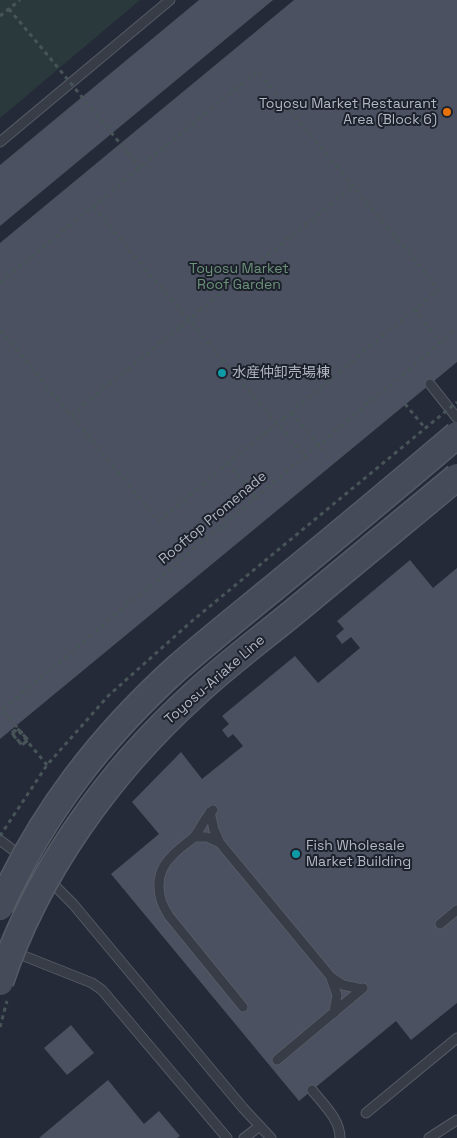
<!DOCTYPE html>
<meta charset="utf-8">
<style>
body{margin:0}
canvas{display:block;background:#242a37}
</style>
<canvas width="457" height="1138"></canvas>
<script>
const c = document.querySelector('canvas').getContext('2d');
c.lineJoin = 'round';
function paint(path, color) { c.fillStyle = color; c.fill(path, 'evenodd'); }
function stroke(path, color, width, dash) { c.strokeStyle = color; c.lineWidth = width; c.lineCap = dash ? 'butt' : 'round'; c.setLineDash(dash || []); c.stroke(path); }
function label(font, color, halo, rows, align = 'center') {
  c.font = font + ' "Space Grotesk","Noto Sans JP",sans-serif'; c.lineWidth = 4; c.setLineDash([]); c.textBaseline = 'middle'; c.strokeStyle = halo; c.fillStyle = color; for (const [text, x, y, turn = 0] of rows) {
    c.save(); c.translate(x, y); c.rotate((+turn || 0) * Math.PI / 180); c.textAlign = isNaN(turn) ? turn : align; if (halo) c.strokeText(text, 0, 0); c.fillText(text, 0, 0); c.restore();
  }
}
paint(new Path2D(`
 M0 0H140L0 118Z`), '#2a3a3c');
paint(new Path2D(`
 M199 0H273L0 226V165Z
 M294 0H457V362L0 739V243Z
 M410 560 433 588 457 568V1003L411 1040 396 1021 299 1101 111 874 159 834 132 802 181 752 202 779 243 746 233 734 228 738 222 730 229 724 222 716 295 656 318 683 360 648 351 637 342 644 336 636 344 629 337 621Z
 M71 1025 94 1053 67 1075 44 1048Z
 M108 1080 144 1124 159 1111 180 1136 177 1138H39Z`), '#4b5160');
const service = new Path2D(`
 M0 142 170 0
 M430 384 457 418
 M213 810C204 817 201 830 193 838 186 844 178 849 172 856 154 873 156 897 169 916L243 1007
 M210 812 214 830 220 843 331 977 343 985 362 989
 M194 837H207L220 843
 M0 840 39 870 73 904 243 1108 271 1138
 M440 924 457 910
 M14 952 92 983 102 990 227 1138
 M331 978 337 995 334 1013
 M277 1060 363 988
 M312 1090C323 1104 340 1119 340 1138
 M366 1113 457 1038
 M244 1138 260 1126
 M429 1138 457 1120`);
stroke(service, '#555a65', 11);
stroke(new Path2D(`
 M9 9 50 58
 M0 16 20 0
 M128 153 140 167
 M93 207 304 456
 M0 283 257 71 439 289 284 418
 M415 309 440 343
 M199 311 353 186
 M0 330 159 521 268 430
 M405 404 425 428
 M291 412 329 458
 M71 415 180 327
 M228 463 256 497
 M17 727 2 710 457 329
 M12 733 17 728 28 740 22 745 12 734 17 729 47 765`), '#475559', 3, [4, 4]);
stroke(service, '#373c47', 9);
const secondaryBridge = new Path2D(`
 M0 907C42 813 101 737 177 668 209 640 243 613 276 586 337 536 397 486 457 435
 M0 982C37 872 109 772 195 694 226 665 261 639 294 612 348 567 403 522 457 477`);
stroke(secondaryBridge, '#555a65', 29, []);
stroke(new Path2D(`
 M50 58 128 153
 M180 327 199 311
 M268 430 284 418
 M12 733 22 745 28 740 17 727
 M0 836 47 765 108 696 192 621 457 402
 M0 1027 7 1001`), '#475559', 3, [4, 4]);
stroke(secondaryBridge, '#464b5a', 26);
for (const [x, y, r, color] of [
 [447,112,5,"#e8710a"],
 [222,373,5,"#0f9aa8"],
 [296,854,5,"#0f9aa8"]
]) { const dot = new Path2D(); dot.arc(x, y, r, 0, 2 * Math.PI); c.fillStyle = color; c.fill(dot); stroke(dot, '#1d212c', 2); }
label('14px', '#b2b7c4', '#1d212c', [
 ["Toyosu Market Restaurant",437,104,"right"],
 ["Area (Block 6)",437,120,"right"],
 ["水産仲卸売場棟",232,373],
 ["Fish Wholesale",306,846],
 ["Market Building",306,862]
], 'left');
label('14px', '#6c9279', '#1d212c', [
 ["Toyosu Market",239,269],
 ["Roof Garden",239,285]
]);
label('14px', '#b2b7c4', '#1d212c', [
 ["Rooftop Promenade",213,518,-40],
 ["Toyosu-Ariake Line",215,680,-41]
]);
</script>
